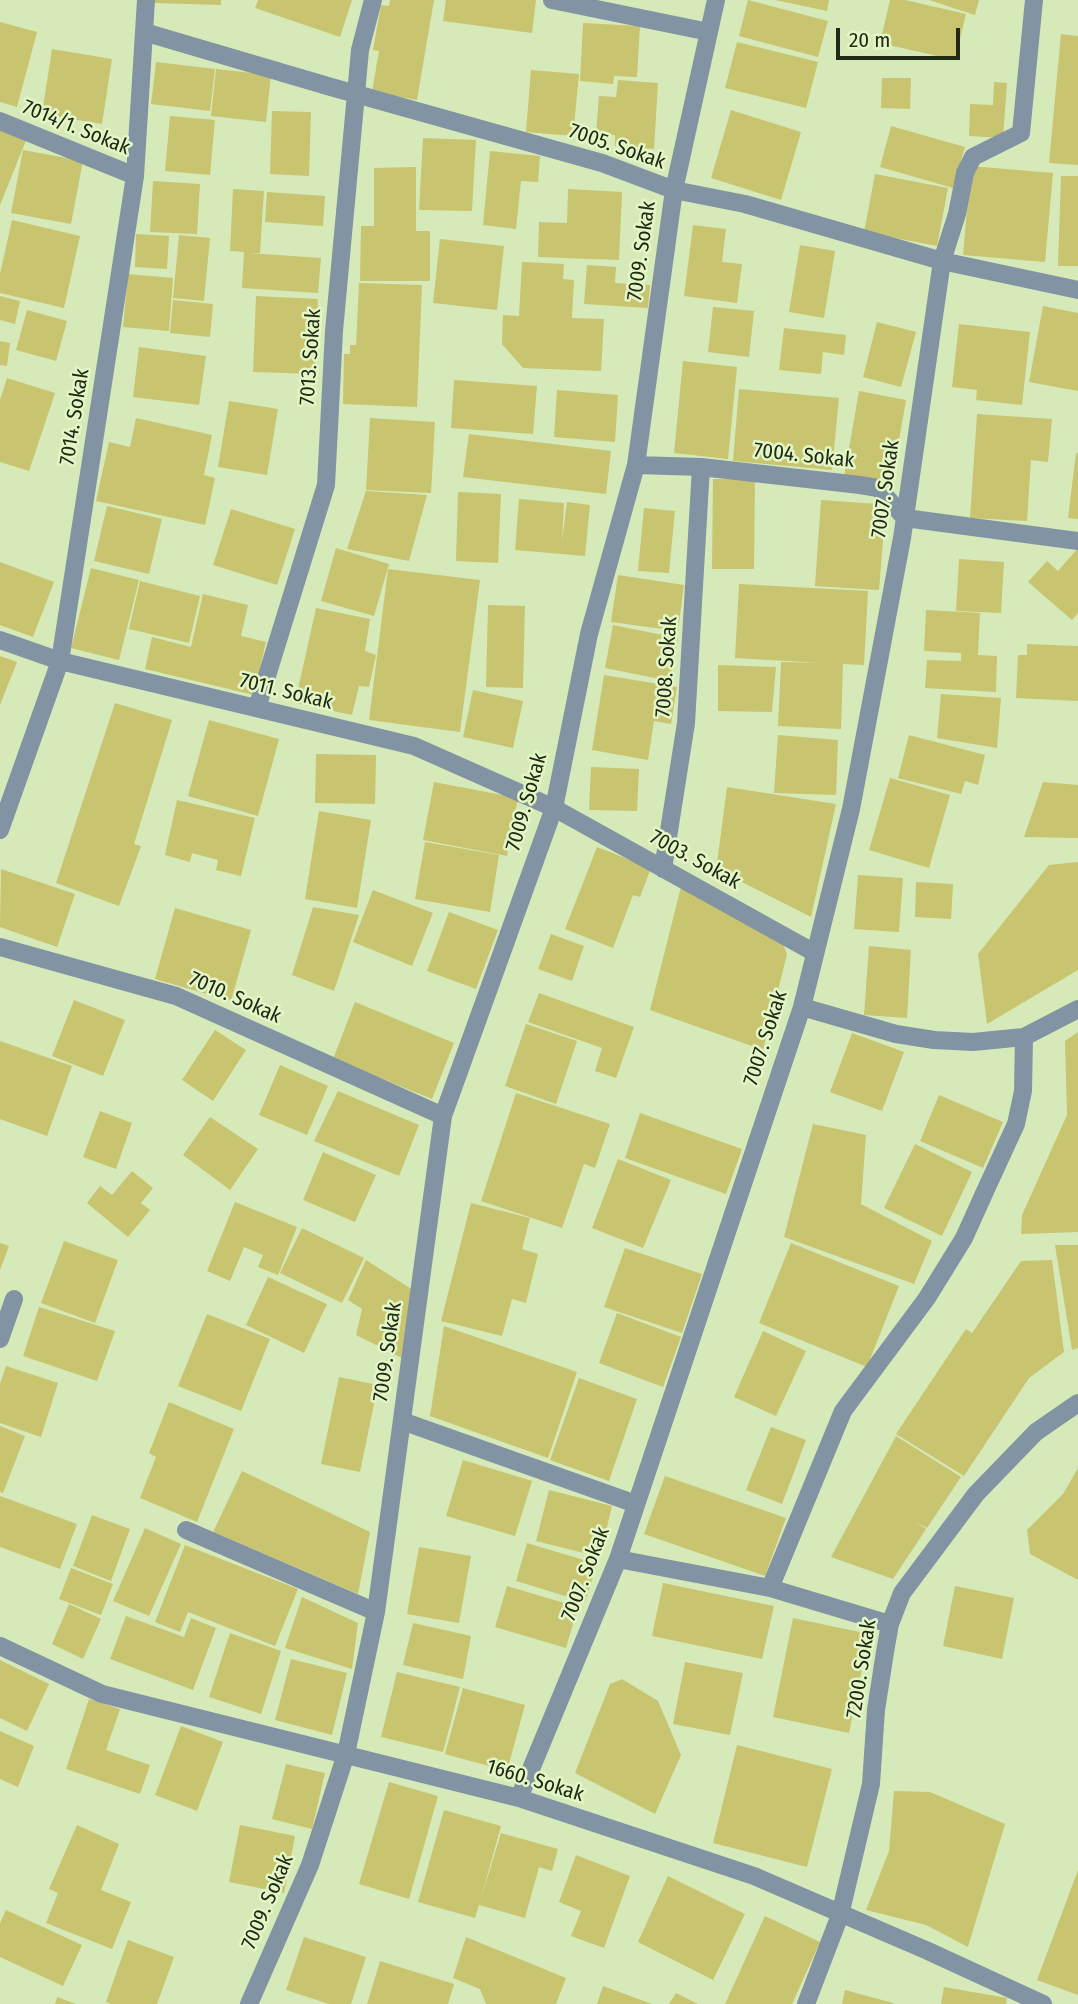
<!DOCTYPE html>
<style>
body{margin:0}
#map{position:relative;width:1078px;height:2004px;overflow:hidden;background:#d5eab8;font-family:"Fira Sans Condensed",sans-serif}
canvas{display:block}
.scale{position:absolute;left:836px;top:28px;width:124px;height:32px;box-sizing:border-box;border:4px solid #212815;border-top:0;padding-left:9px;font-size:21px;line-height:24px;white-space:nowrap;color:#212815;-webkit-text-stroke:5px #e2f7c5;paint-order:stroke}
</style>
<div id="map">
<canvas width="1078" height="2004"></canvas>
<div class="scale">20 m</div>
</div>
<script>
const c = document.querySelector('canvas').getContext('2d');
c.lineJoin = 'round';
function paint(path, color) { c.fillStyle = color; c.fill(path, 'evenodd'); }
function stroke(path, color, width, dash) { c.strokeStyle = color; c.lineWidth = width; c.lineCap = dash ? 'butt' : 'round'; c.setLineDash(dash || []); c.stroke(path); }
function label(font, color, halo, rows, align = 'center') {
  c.font = font + ' "Fira Sans Condensed",sans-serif'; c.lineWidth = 5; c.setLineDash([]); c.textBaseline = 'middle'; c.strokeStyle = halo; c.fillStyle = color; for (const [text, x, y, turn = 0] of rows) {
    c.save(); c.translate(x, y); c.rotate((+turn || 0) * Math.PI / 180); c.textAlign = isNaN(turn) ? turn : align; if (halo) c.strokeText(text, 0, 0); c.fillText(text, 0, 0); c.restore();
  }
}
paint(new Path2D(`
 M154 0H221V5L153 3Z
 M258 0H352L340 37 255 8Z
 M390 0H434L417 100 372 92 379 51 373 50 381 5 389 6Z
 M446 0H536L532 33 443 21Z
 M748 0 828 21 818 57 739 36Z
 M775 0H829L827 11Z
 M890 0H905L966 14 955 60 880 43Z
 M929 0H979L975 15Z
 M0 22 37 32 17 107 0 102Z
 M583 23 640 26 637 77 614 76 613 84 580 81Z
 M1061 34 1078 36V165L1049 163Z
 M737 42 818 62 806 108 725 88Z
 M52 49 112 59 102 124 42 114Z
 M156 62 215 69 210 111 151 104Z
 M216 69 271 75 266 122 211 116Z
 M531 70 579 74 573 136 526 132Z
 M882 78H911L910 109 881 108Z
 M618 80 658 83 654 149 615 146V135L596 134 599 96 616 97Z
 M994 82 1007 83 1003 138 969 136 970 104 993 105Z
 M731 110 801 132 781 200 711 178Z
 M272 111 311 112 309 176 270 174Z
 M170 116 215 120 210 175 165 171Z
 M891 126 965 147 953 188 880 167Z
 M0 127 27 138 0 205Z
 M423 138 476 140 472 211 419 210Z
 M23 150 83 161 71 224 11 213Z
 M490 151 540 156 538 182 521 181 516 229 483 225Z
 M971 166 1053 173 1045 262 963 255Z
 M416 167V231H430V281H360L361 226H374V168Z
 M875 174 948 188 937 246 864 232Z
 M1061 176H1078V266H1058Z
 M153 181 200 184 197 234 150 232Z
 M233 189 264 191 260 253H249L321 258 318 293 242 288 244 252 230 251Z
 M568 189 622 192 619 260 538 257 539 222 567 223Z
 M267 192 325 196 323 226 265 222Z
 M12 220 80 236 64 308 0 293V274Z
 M693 225 726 229 722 262 742 264 737 303 684 296Z
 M136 234 169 236 167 269 135 267Z
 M179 235 210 238 204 301 173 298Z
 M440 239 504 246 497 310 433 303Z
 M800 245 835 251 824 318 789 312Z
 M522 262 564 264 563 279 574 280 572 318 604 319 601 371 523 368 502 344 503 315 519 316Z
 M587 265 616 267 615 283 650 285 648 308 584 304Z
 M128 274 173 278 169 331 123 327Z
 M359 283 422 285 417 407 343 404 344 354H350V345H356Z
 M0 296 20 301 15 324 0 320Z
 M256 296 318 299 314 374 253 372Z
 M173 300 213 304 210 337 170 333Z
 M1043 306 1078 313V391L1029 382Z
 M713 307 754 311 749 357 708 352Z
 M27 310 67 321 56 361 16 350Z
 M877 322 916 332 901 387 863 377Z
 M959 324 1030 332 1022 405 976 400 977 390 952 387Z
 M784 328 846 335 844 355 823 352 821 374 779 370Z
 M0 341 10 343 7 366 0 365Z
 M139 347 206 356 199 405 133 397Z
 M683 361 737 367 728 459 674 453Z
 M7 378 55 393 29 471 0 462V400Z
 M454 380 537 386 533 434 451 428Z
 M739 389 839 398 832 470 733 461Z
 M557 390 618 395 615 442 554 437Z
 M859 391 906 400 891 486 844 477Z
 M229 401 278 409 267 475 218 467Z
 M977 414 1052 419 1048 462 1031 460 1027 521 970 518Z
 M136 418 212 435 204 475 215 478 205 525 96 501 109 442 130 447Z
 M370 418 435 422 431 493 366 490Z
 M469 434 611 451 606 494 463 477Z
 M1076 453H1078V519L1068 518Z
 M713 479H755L754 569H712Z
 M366 491 427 495 409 561 347 549Z
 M458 492 501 494 498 563 456 561Z
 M519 499 564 503 562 541 567 502 590 505 585 556 515 550Z
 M821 500 878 504 876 533 883 540 879 590 815 586Z
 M107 506 162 519 149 574 94 561Z
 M644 508 675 511 669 573 638 571Z
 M231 509 295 529 277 585 213 565Z
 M336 548 389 564 374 616 321 601Z
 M1078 548V613L1072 620 1028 582 1047 561 1058 571Z
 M959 559 1004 562 1001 613 956 611Z
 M0 562 54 582 33 637 0 625Z
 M91 568 139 580 119 660 71 648Z
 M388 569 480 580 460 732 369 720Z
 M618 575 684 585 678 631 611 622Z
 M140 581 200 596 189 643 129 629Z
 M739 584 868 591 864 665 843 664 841 729 778 726 781 662 821 663 735 658Z
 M203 594 248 605 241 636 266 642 254 695 145 669 152 637 191 647Z
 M488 605 525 606 523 688 486 687Z
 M316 608 370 619 365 651 376 655 369 687 359 686 352 715 295 703Z
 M926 610 980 613 978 655 997 656 996 692 925 688 927 660 961 661V653L924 651Z
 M613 625 678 638 670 681 605 668Z
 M1027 644 1078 646V701L1016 698 1018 655H1027Z
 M0 656 17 662 0 705Z
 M718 665 776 667 772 712 718 711Z
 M604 675 677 687 671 724 654 721 648 760 592 750Z
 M473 690 523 701 513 748 463 737Z
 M941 694 1001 698 997 748 937 738Z
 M115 703 172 720 134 844 141 846 119 906 56 883Z
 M209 720 279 739 258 816 188 796Z
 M778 735 838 740 836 795 774 793Z
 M909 735 985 755 978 785 965 781 961 794 898 778Z
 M316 754 376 755 375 804 315 803Z
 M591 767 639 769 637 811 589 810Z
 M890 778 950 795 929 868 869 850Z
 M434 782 518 798 507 856 423 840Z
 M1043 782 1078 785V838L1024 837Z
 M727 787 836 804 811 917 726 874 717 863Z
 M177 800 255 818 241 876 216 870 218 860 192 853 190 862 165 855Z
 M319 811 371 820 357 908 305 899Z
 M425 842 499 855 490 912 415 899Z
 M597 847 651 868 640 897 633 895 613 948 565 929Z
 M1078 862V970L987 1024 978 954 1049 865Z
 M1 869 75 894 57 947 0 927Z
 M858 875 903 878 899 932 854 929Z
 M916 882 953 884 951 919 915 917Z
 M681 887 780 937 787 954 763 1050 650 1010Z
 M373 890 433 913 412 966 353 942Z
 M313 907 359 915 334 991 292 975Z
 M175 908 251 930 231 1001 155 979Z
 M449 912 498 930 476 989 427 971Z
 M551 934 584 946 572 981 538 969Z
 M869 946 911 950 907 1018 864 1015Z
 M539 993 634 1027 616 1078 595 1071 602 1048 528 1022Z
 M74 1000 125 1020 103 1076 52 1056Z
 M355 1002 454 1043 432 1099 333 1059Z
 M526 1024 577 1041 556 1104 505 1086Z
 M215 1030 246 1050 213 1101 182 1080Z
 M1078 1032V1232L1021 1234 1022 1215 1067 1115 1065 1041Z
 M852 1033 904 1052 882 1111 830 1092Z
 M0 1041 72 1066 47 1136 0 1119Z
 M280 1065 328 1086 307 1135 259 1115Z
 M338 1091 419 1125 399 1176 314 1141Z
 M516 1093 610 1124 595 1168 584 1164 562 1228 481 1201Z
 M939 1095 1003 1122 983 1168 920 1141Z
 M100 1111 132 1123 116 1169 83 1157Z
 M640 1113 742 1149 726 1194 625 1158Z
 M210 1117 258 1149 230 1190 183 1155Z
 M813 1124 866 1135 861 1204 932 1241 914 1284 784 1237Z
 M915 1144 972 1172 942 1236 884 1208Z
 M323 1152 376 1175 355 1222 303 1200Z
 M618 1159 671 1180 643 1248 592 1228Z
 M132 1171 153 1188 141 1203 150 1210 128 1237 87 1203 100 1186 112 1195Z
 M235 1202 297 1227 278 1275 258 1267 263 1255 244 1247 230 1281 207 1271Z
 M471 1203 530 1218 522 1249 538 1254 526 1303 512 1299 502 1336 441 1321Z
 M302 1228 364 1258 342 1303 280 1273Z
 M64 1241 118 1260 95 1323 41 1303Z
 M0 1243 9 1246 0 1270Z
 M791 1243 899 1286 867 1367 759 1323Z
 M1055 1245H1078V1348L1072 1350Z
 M625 1248 702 1274 682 1333 604 1307Z
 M366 1260 413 1290 402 1358 356 1335 362 1309 348 1300Z
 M1052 1260 1064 1352 1029 1378 964 1476 896 1434 966 1329 972 1333 1021 1261Z
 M268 1277 327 1304 304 1353 246 1325Z
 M39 1307 115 1331 97 1381 23 1356Z
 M617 1313 681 1337 663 1387 599 1363Z
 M207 1314 270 1339 241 1411 178 1386Z
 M444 1326 577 1372 548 1458 430 1416Z
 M763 1331 806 1351 776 1416 734 1397Z
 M6 1366 58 1383 41 1437 0 1423V1384Z
 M339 1377 378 1385 360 1472 321 1464Z
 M579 1378 637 1399 609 1481 550 1460Z
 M169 1402 234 1429 197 1522 140 1498 156 1457 149 1453Z
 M0 1426 25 1436 3 1493 0 1492Z
 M771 1427 806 1440 782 1504 746 1490Z
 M896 1436 961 1477 927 1528 916 1522 926 1529 893 1579 831 1557Z
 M463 1460 532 1481 515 1536 446 1516Z
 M1078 1468V1580L1030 1554 1027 1530 1063 1494Z
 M242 1471 370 1532 358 1594 213 1532Z
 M665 1476 786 1518 765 1576 644 1534Z
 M549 1490 612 1506 600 1557 536 1541Z
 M0 1496 77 1524 60 1569 0 1547Z
 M92 1515 130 1529 111 1581 73 1566Z
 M145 1528 181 1544 149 1616 113 1601Z
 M527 1543 597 1564 585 1602 516 1581Z
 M185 1545 298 1589 275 1646 188 1612 180 1632 155 1622Z
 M419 1547 471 1556 459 1623 407 1614Z
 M71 1568 113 1584 101 1615 59 1599Z
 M663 1583 774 1606 762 1659 652 1636Z
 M507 1586 578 1607 566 1648 495 1627Z
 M955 1586 1014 1598 1002 1659 943 1646Z
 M302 1597 358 1623 352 1669 285 1648Z
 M69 1604 101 1619 83 1659 52 1644Z
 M126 1616 184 1637 191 1618 216 1628 193 1690 110 1659Z
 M793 1618 869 1634 849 1733 773 1717Z
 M413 1623 471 1636 463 1679 403 1665Z
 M230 1633 281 1651 261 1714 209 1697Z
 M291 1659 347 1673 332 1735 275 1720Z
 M0 1660 49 1684 27 1731 0 1718Z
 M685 1662 743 1673 730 1735 673 1724Z
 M397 1672 460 1687 443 1752 381 1737Z
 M622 1679 658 1701 681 1755 655 1814 575 1773 610 1684Z
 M463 1688 525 1705 507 1771 445 1754Z
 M89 1699 120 1709 106 1750 150 1765 140 1794 66 1769Z
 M181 1726 223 1742 197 1811 155 1795Z
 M0 1731 34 1746 18 1787 0 1779Z
 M737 1745 832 1769 807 1867 713 1843Z
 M286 1764 325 1773 312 1829 272 1819Z
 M389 1782 438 1796 409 1899 359 1884Z
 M894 1791 930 1792 1005 1824 968 1947 926 1925 866 1910 889 1851Z
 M444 1810 501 1826 480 1902 501 1833 558 1849 552 1871 539 1867 525 1918 479 1905 475 1918 418 1902Z
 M77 1825 119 1844 101 1890 131 1902 112 1949 46 1923 58 1893 49 1889Z
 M240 1825 295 1836 284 1893 229 1882Z
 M576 1855 630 1876 604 1948 571 1936 581 1911 559 1902Z
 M1078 1870V1995L1037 1980Z
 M668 1876 745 1914 713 1980 638 1942Z
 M6 1910 82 1945 63 1986 0 1957V1923Z
 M765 1916 820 1942 792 2004H725Z
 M304 1937 366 1957 351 2004H329L286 1990Z
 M466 1937 566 1978 556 2004H486L480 1989 453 1978Z
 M128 1940 174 1957 157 2004H111L106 2002Z
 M380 1961 454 1984 448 2004H367Z
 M603 1986 652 2004H597Z
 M944 1987 1007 1998 1006 2004H941Z
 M845 1990 893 2003V2004H842Z
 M676 1993 698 2004H669Z
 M57 1997 76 2004H55Z`), '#c9c470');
stroke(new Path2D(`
 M402 1421 636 1504`), '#8293a3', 18);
stroke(new Path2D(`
 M552 0 709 32
 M144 32 331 87 602 163 674 190 745 204 942 261 1078 290
 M0 121 135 176
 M636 465 701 467 860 485 878 488 905 518 1078 541
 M0 640 60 661 414 746 554 808 815 953
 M257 708 326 485 334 331 356 94 360 50 373 0
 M0 830 60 661 135 176 146 0
 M663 869 686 723 701 467
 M0 947 176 996 443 1116
 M802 1007 896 1034 934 1040 973 1042 1024 1037 1078 1009
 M0 1339 14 1299
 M186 1530 376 1612
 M618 1559 770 1588 890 1624
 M770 1588 843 1411 927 1298 964 1238 987 1187 1016 1124 1023 1091 1024 1037
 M0 1646 102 1694 519 1798 754 1876 928 1951 1043 2004
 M519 1798 618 1559 802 1007 851 809 902 538 942 261 957 214 965 173 973 157 1021 133 1034 0
 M249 2004 310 1865 346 1754 376 1612 443 1116 554 808 589 634 636 465 674 190 716 0
 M806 2004 840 1915 871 1784 876 1710 885 1652 890 1624 902 1593 976 1494 1036 1432 1078 1403`), '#8293a3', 18);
label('21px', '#212815', '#e2f7c5', [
 ["7014/1. Sokak",76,128,22],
 ["7005. Sokak",617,147,19],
 ["7009. Sokak",642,251,-82],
 ["7013. Sokak",311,357,-86],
 ["7014. Sokak",75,417,-81],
 ["7004. Sokak",804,456,6],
 ["7007. Sokak",886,489,-82],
 ["7008. Sokak",667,667,-86],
 ["7011. Sokak",286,692,14],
 ["7009. Sokak",527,802,-74],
 ["7003. Sokak",695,860,29],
 ["7010. Sokak",235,998,24],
 ["7007. Sokak",766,1038,-72],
 ["7009. Sokak",388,1352,-82],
 ["7007. Sokak",586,1574,-69],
 ["7200. Sokak",862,1669,-81],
 ["1660. Sokak",535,1781,17],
 ["7009. Sokak",268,1902,-67]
]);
</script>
